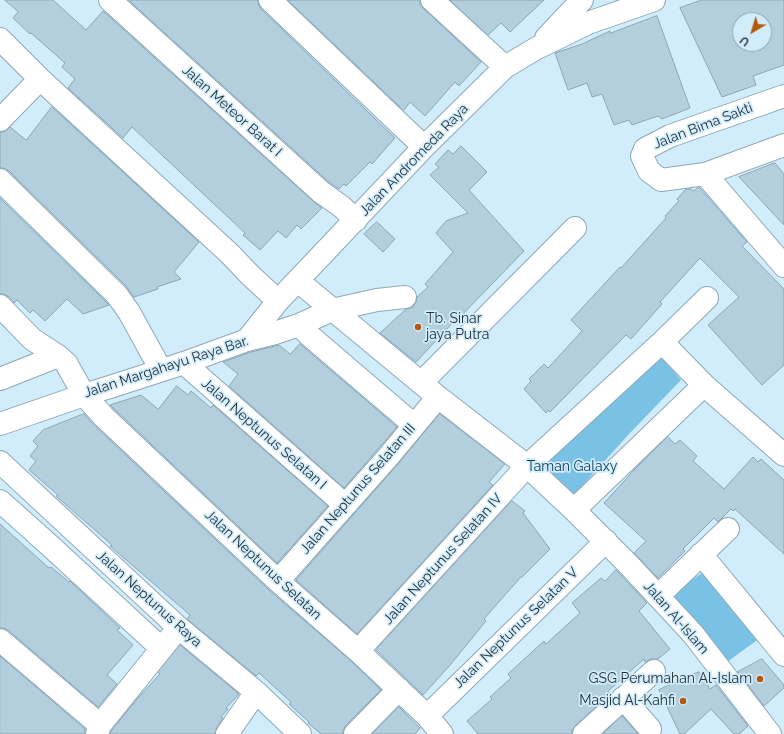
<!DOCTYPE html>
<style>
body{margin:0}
#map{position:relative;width:784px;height:734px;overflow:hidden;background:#d1edfc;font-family:Raleway,sans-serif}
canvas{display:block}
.north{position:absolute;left:732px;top:12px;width:40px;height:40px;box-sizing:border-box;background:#d1edfc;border:1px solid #8da2ad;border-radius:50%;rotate:218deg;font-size:11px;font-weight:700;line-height:16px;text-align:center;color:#263137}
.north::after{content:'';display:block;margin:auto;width:14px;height:18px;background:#b6580b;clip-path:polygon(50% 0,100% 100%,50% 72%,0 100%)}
</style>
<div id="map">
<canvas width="784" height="734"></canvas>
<div class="north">U</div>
</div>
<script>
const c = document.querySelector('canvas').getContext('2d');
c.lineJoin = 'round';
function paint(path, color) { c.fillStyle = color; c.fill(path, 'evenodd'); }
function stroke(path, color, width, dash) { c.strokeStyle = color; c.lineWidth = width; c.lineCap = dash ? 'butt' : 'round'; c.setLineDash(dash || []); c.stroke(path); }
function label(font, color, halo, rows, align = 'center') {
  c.font = font + ' Raleway,sans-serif'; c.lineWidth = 3.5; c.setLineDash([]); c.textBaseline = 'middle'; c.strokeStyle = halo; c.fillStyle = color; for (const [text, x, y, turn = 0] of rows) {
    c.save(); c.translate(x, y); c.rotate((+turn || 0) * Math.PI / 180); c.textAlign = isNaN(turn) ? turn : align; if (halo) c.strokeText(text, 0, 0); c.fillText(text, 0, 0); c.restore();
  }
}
paint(new Path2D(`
 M659 354 681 380 630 433 571 498 543 467Z
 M708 569 760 638 727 662 671 594Z`), '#79c2e6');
const building = new Path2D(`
 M5 0H53L86 30 103 11 313 201 322 208 301 229 297 225 286 238 278 231 260 250 243 235 245 233 132 127 123 138 68 88 75 79 62 67 65 63 31 33 30 34 13 18 18 12Z
 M129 0H258V4L261 9 395 138 372 164 370 162 346 186 344 184 339 189 329 182Z
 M288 0H420V4L424 9 481 62 459 86 455 82 425 116 410 102 404 110Z
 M450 0H544L510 32 501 23 488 35Z
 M702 0H784V65L753 76 756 85 722 97 680 8ZM740 20H764V44H740Z
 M657 16 690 108 662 119 658 116 632 125 629 120 614 125 602 94 592 97 587 83 568 90 555 53 582 44 610 31V33Z
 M52 107 199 242 174 272 181 279 157 287 158 289 134 297 126 286 9 171 3 168H0V132H4L10 127 26 140Z
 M461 146 487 172 469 190 524 251 458 319 457 318 416 362 380 333 405 310 413 307 416 302 417 297 428 287 425 284 453 252 436 233 446 221 468 213 430 175 439 167 435 164 448 150 453 154Z
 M775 163 784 174V225L739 177Z
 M699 187 747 242 742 246 784 289V365L762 385 708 325 739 297 700 258 660 302 662 304 631 339 626 335 550 412 548 410 546 413 524 389 531 381 529 379 544 364 548 368 582 331 571 320 620 267 621 268 666 218 665 216 679 201 677 199 686 189H691L694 191 697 188Z
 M0 198 107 303 109 305 83 314 67 299 45 321 33 310 30 313 17 300 14 303 9 297 4 294H0Z
 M377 222 395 239 383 252 364 234Z
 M300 344 397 427 344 488 229 386 238 374 223 362 251 352 279 345 290 354Z
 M177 386 188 395 191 391 211 408 213 405 328 506 277 563 110 405 141 395 158 409Z
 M84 414 95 426 269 590 350 660 381 690 346 725 343 731V734H321L308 723 309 722 289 704 291 702 259 673 256 676 187 619 190 615 110 546 112 545 56 496 58 495 29 470 36 461 30 456 38 446 33 441 42 431 43 430Z
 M440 414 505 464 489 482 493 485 357 634 296 580 397 465Z
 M668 437 675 444 680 440 697 456 693 461 724 489 753 457 758 462 761 459 784 480V554L735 509 733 511 731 509 718 522 714 518 683 549 685 551 658 578 634 553 646 541 604 503 636 468Z
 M512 501 525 511 523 513 550 549 522 577H521L504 596 484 619 486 621 451 664 423 695 376 650Z
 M0 524 49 568 51 567 69 582 70 581 120 628 117 630 133 645 107 675 117 684 98 707 8 630 3 628H0Z
 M616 570 647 603 639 611 670 649 658 659H651L645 662 644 659 608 691 610 694 576 725 572 730V734H478L467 721 492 699 490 697 511 678 508 674 544 641 546 644 580 613 572 603 601 578 605 581Z
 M180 645 239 694 226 708 228 709 221 717 223 718 217 727 215 734H110L111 731 137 699 160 674 158 672Z
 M0 656 85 729V734H0Z
 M762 659 784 685V688L764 706 738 672Z
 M699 672 710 689 716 685 748 726 739 734H734L711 709 684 734H680L659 690Z
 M399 707 420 728 415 734H372Z
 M622 716 638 734H603Z`);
paint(building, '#b3cedd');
stroke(building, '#8ba5b4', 1);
const minor = new Path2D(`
 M110 0 321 192 342 207 356 220
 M270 0 424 147
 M432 0 505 67
 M546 38 582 0
 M0 39 40 79 230 254 250 275 278 301
 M784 96 670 136 645 149 642 156 649 171 661 180 705 174 784 145
 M0 120 40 79
 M705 174 784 266
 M0 180 117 295 129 312 161 370
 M298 281 438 397 527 466 574 510 629 565 693 634 770 734
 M0 306 32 339 58 356 66 363 84 395 104 417 278 581 358 651 427 716 442 734
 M299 325 310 336 414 425
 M247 340 278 301 424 147 505 67 537 48 588 23 654 0
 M662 342 704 385 784 455
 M184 363 345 505
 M0 379 58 356
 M422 382 575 228
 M0 424 84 395 113 386 184 363 247 340 275 333 299 325 332 310 377 300 405 297
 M0 462 179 628 256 692 300 734
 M0 501 47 543 161 648
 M574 510 704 385
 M701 554 784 655
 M278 581 388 457 438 397
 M658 596 728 529
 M0 640 100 725
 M358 651 527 466 662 342 707 298
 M623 698 650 729
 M427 716 606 541
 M97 734 100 725 171 637
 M227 734 256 692
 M355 734 399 689
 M584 734 654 671`);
stroke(minor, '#8da8b7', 24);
stroke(minor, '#fff', 22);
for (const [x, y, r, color] of [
 [418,327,4,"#b6580b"],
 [760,679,4,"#b6580b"],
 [683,701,4,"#b6580b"]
]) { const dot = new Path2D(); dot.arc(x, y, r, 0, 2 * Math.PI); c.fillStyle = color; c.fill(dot); stroke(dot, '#d1edfc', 1.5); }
label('14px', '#263137', '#d1edfc', [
 ["Jalan Meteor Barat I",232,111,42],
 ["Jalan Bima Sakti",703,126,-21],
 ["Jalan Andromeda Raya",414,160,-46],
 ["Jalan Margahayu Raya Bar.",166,367,-18],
 ["Jalan Neptunus Selatan I",264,434,41],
 ["Jalan Neptunus Selatan III",358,489,-49],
 ["Jalan Neptunus Selatan IV",443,559,-48],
 ["Jalan Neptunus Selatan",263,565,43],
 ["Jalan Neptunus Raya",149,599,42],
 ["Jalan Al-Islam",676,618,49],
 ["Jalan Neptunus Selatan V",516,628,-44]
]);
label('14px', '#263137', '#d1edfc', [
 ["Tb. Sinar",426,319,"left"],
 ["jaya Putra",426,335,"left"],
 ["GSG Perumahan Al-Islam",752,679],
 ["Masjid Al-Kahfi",675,701]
], 'right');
label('14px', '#104257', '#d1edfc', [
 ["Taman Galaxy",572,467]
]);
</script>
